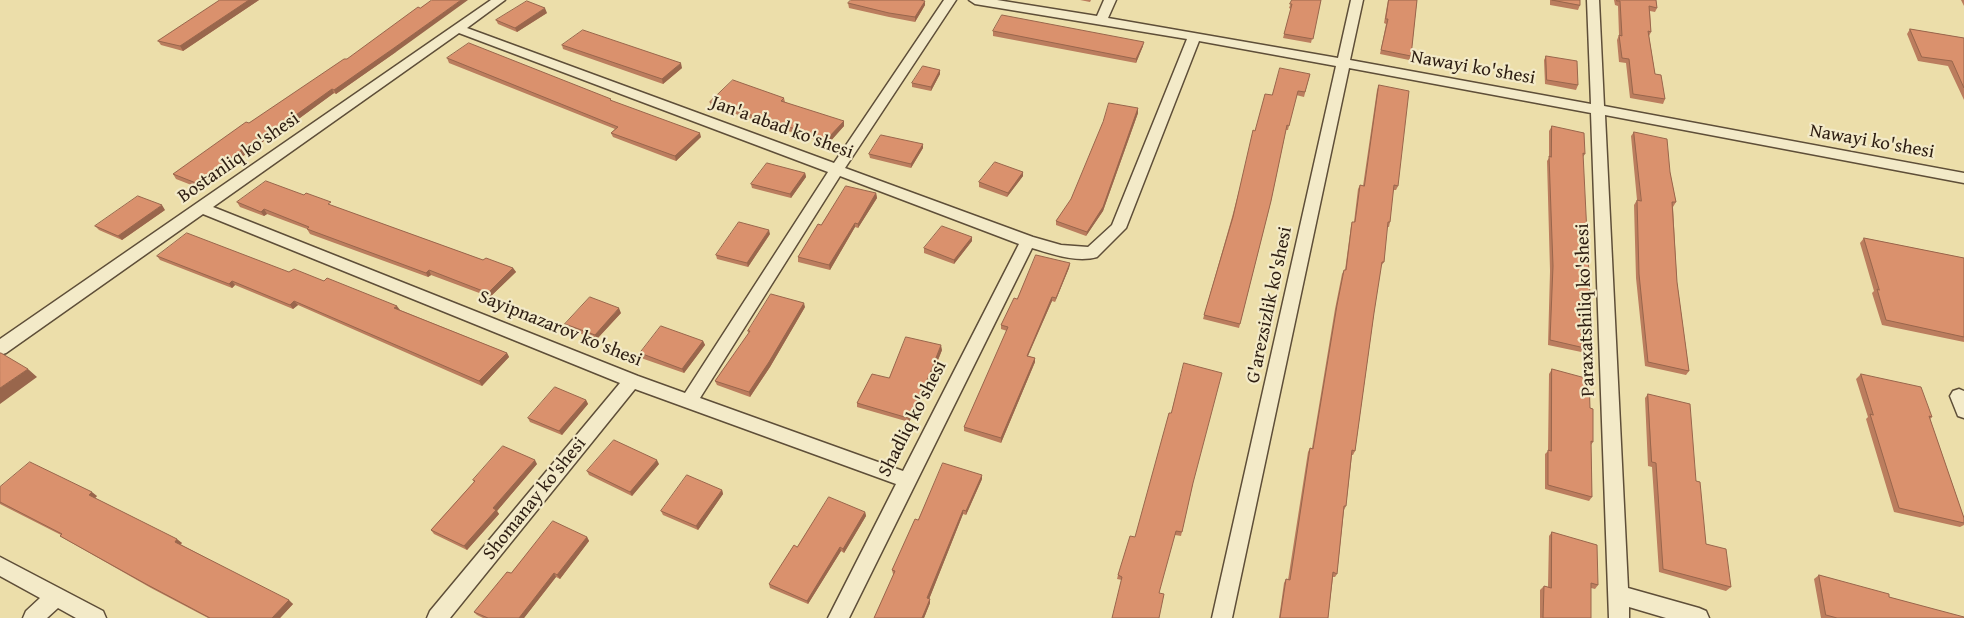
<!DOCTYPE html>
<style>
body{margin:0}
canvas{display:block;background:#ecdeaa}
</style>
<canvas width="1964" height="618"></canvas>
<script>
const c = document.querySelector('canvas').getContext('2d');
c.lineJoin = 'round';
function stroke(path, color, width, dash) { c.strokeStyle = color; c.lineWidth = width; c.lineCap = dash ? 'butt' : 'round'; c.setLineDash(dash || []); c.stroke(path); }
function paint(path, color) { c.fillStyle = color; c.fill(path, 'evenodd'); }
function label(font, color, halo, rows, align = 'center') {
  c.font = font + ' "Gentium Book Plus",serif'; c.lineWidth = 4.5; c.setLineDash([]); c.textBaseline = 'middle'; c.strokeStyle = halo; c.fillStyle = color; for (const [text, x, y, turn = 0] of rows) {
    c.save(); c.translate(x, y); c.rotate((+turn || 0) * Math.PI / 180); c.textAlign = isNaN(turn) ? turn : align; if (halo) c.strokeText(text, 0, 0); c.fillText(text, 0, 0); c.restore();
  }
}
const street = new Path2D(`
 M491 0H505L467 28 834 163 944 0H956L845 168 1033 237 1061 245 1088 247 1112 225 1187 39 975 4 969 0H997L1097 16 1104 0H1116L1108 18 1338 58 1351 0H1363L1350 60 1591 104 1587 0H1599L1604 106 1964 173V183L1605 115 1628 588 1699 608 1706 611 1709 618H1666L1629 607V618H1609L1591 113 1349 68 1232 618H1212L1336 66 1199 41 1126 228 1097 257C1077 263 1052 254 1032 248L849 618H828L896 484 635 389 450 618H427L430 611 620 383 203 214 6 353 0 355V339ZM459 33 828 172 685 393 638 376 213 207ZM840 176 1019 244 903 471 700 398Z
 M1959 389 1964 391V418L1958 416 1950 396 1953 391Z
 M0 557 103 611 106 618H76L58 608 47 618H23L26 611 40 598 0 576Z`);
stroke(street, '#5e4e38', 3);
paint(street, '#f3eac8');
paint(new Path2D(`
 M220 0H259L183 51 161 45 158 41Z
 M1080 0H1091L1090 2Z
 M1292 0H1321L1311 43 1283 38 1291 9 1289 8Z
 M1388 0H1417L1411 56 1409 60 1380 54 1386 24 1384 23Z
 M1550 0H1580V5L1578 10 1550 5Z
 M1614 0H1656L1657 8 1655 12 1650 11 1651 32 1649 36 1655 74 1665 99 1663 104 1630 98 1626 63 1619 62 1617 40 1619 35 1618 6 1615 5Z
 M1961 0H1964V6Z
 M848 3 925 5 915 22 889 17 849 8Z
 M547 13 517 32 498 24 496 20Z
 M1910 29 1964 38V100L1948 66 1918 61 1907 34Z
 M993 31 1143 46 1136 63 993 36Z
 M562 45 682 68 663 84 563 49Z
 M396 52 336 94 334 93 278 134 275 133 199 188 176 179 173 174 249 123 347 59Z
 M1546 56 1578 85 1576 90 1545 84 1544 60Z
 M447 58 612 101 701 137 676 161 613 137 611 133 615 129 449 63Z
 M940 70V74L931 91 912 87V83Z
 M1310 74 1304 97 1296 95 1288 130H1286L1271 201 1239 328 1203 319 1232 217 1255 131 1272 95Z
 M1379 85 1398 186 1396 190H1393L1390 222 1389 227H1387L1384 262 1381 266 1374 313 1355 451 1353 455H1352L1346 506 1344 510 1337 574 1335 577H1333L1328 618H1279L1284 583 1286 579 1288 580 1308 452 1310 448H1312L1335 309 1342 274 1344 270H1345L1351 226 1352 222H1354L1358 189 1360 185 1363 186 1377 90Z
 M784 98 785 102 844 126 828 144 711 106 710 102Z
 M1138 108V113L1103 211 1086 236 1056 225V221Z
 M1552 126 1585 154 1583 157 1589 349 1586 353 1548 345 1550 271 1547 161 1549 158V131Z
 M1634 132 1670 172 1676 202 1673 207 1677 282 1689 371 1686 375 1645 366 1636 278 1634 205 1637 200 1631 136Z
 M923 148 911 168 870 158 869 154Z
 M805 173 806 177 791 198 752 188 751 184Z
 M1023 176 1007 197 979 187V182Z
 M876 193 877 198 858 228 855 227 830 270 798 262V257L821 225Z
 M237 202 333 206 483 260 513 268 516 272 490 297 431 275 428 277 310 234 307 229 267 214 264 216 240 207Z
 M165 210 122 240 99 230 95 226Z
 M770 234 748 267 717 259 716 255Z
 M1864 238 1964 258V342L1882 325 1872 293 1874 291 1860 243Z
 M972 241 954 264 924 253V248Z
 M157 256 289 272 324 281 400 310 507 353 509 357 482 386 298 305 293 309 235 285 232 288 160 260Z
 M1070 263 1069 268 1055 302 1052 301 1028 356 1035 358V362L1001 443 964 431V427L1007 331 1001 329V325L1017 299Z
 M805 307 770 367 750 397 717 385 715 381 749 334 748 331Z
 M621 313 596 340 567 328 565 324Z
 M703 341 705 345 684 373 641 358 640 353Z
 M942 350 930 380 909 422 857 407V403L889 378Z
 M1552 369 1590 408 1593 442 1591 445 1592 497 1589 501 1545 489V454L1548 451 1549 374Z
 M1861 374 1932 417 1930 419 1964 518V525L1960 527 1894 512 1866 419 1868 417 1856 379Z
 M1648 394 1696 481 1706 544 1731 587 1726 591 1659 572 1652 467 1648 466 1645 398Z
 M586 400 588 404 562 435 530 422 528 418Z
 M537 464 497 511 499 514 467 550 434 534 431 530 474 482 473 480Z
 M659 464 632 496 589 475 587 471Z
 M982 479 966 515 963 514 929 599 930 603 924 618H874L894 575 893 574 892 570 918 520Z
 M1193 483 1181 536 1175 535 1122 580 1117 579 1118 575 1135 537Z
 M0 487 97 496 95 498 182 543 180 544 293 604 280 618H208L151 588 65 539 60 536 61 535 0 504Z
 M722 490 723 494 698 530 663 515 661 511Z
 M865 512 866 516 844 553 841 551 808 604 770 588 769 584 797 547Z
 M1552 532 1598 585 1595 589 1591 588V618H1540V590L1544 586 1548 587 1549 536Z
 M587 537 589 541 560 579 556 577 524 618H483L477 615 474 612Z
 M1819 575 1889 597 1964 618H1821L1814 579Z`), '#bb7d5e');
paint(new Path2D(`
 M249 0H259L183 51 180 46Z
 M461 0H468L396 52 336 94 334 90Z
 M925 1V5L915 22V17Z
 M545 8 547 13 517 32 515 28Z
 M1144 42 1143 46 1136 63V59Z
 M681 63 682 68 663 84 662 79Z
 M940 70V74L931 91V87Z
 M332 89 334 93 278 134 275 130Z
 M1138 108V113L1103 211 1086 236 1087 232Z
 M844 121V126L828 144 827 139Z
 M272 128 275 133 199 188 196 183Z
 M700 133 701 137 676 161 675 156Z
 M923 144V148L911 168V164Z
 M1023 172V176L1007 197 1008 193Z
 M805 173 806 177 791 198 790 194Z
 M876 193 877 198 858 228V224Z
 M162 205 165 210 122 240 118 236Z
 M264 209 267 214 264 216 261 212Z
 M855 223V227L830 270 829 265Z
 M769 230 770 234 748 267 747 263Z
 M972 237V241L954 264V260Z
 M1070 263 1069 268 1055 302 1056 298Z
 M513 268 516 272 490 297 488 293Z
 M429 270 431 275 428 277 426 273Z
 M232 281 235 285 232 288 229 284Z
 M1052 297V301L1026 360 1027 356Z
 M294 301 298 305 293 309 290 305Z
 M804 303 805 307 770 367 750 397 749 392Z
 M397 306 400 310 397 313 394 308Z
 M619 308 621 313 596 340 595 335Z
 M703 341 705 345 684 373 682 369Z
 M941 345 942 350 930 380 909 422 908 418Z
 M507 353 509 357 482 386 479 381Z
 M1035 358V362L1001 443V438Z
 M28 369 37 377 0 404V388Z
 M586 400 588 404 562 435 559 431Z
 M535 460 537 464 497 511 499 514 467 550 464 546 493 508Z
 M657 460 659 464 632 496 630 492Z
 M982 475V479L966 515V511Z
 M722 490 723 494 698 530 696 526Z
 M92 492 97 496 94 499 89 495Z
 M963 510V514L928 602 927 598Z
 M865 512 866 516 844 553 843 549Z
 M587 537 589 541 560 579 557 575Z
 M177 539 182 543 179 546 175 542Z
 M840 547 841 551 808 604 807 601Z
 M554 573 556 577 524 618H519Z
 M930 599V603L924 618H922Z
 M289 600 293 604 280 618H272Z`), '#99664c');
const building = new Path2D(`
 M220 0H249L180 46 158 41Z
 M432 0H461L394 48 334 90 332 89 275 130 272 128 196 183 173 174 246 122 249 123 344 59H347L418 7 420 8Z
 M851 0H920L925 1 915 17 889 13 848 3Z
 M1292 0H1321L1313 39 1284 34 1292 4H1290Z
 M1389 0H1417L1411 56 1381 50 1388 19H1386Z
 M1552 0H1580V5Z
 M1617 0H1656L1657 8 1649 6 1651 32 1648 31 1655 74 1661 75 1665 99 1633 94 1629 59 1622 58 1619 35 1622 36 1620 1H1617Z
 M527 1 545 8 515 28 496 20Z
 M1002 15 1144 42 1136 59 993 31Z
 M1910 29 1964 38V88L1952 61 1922 57Z
 M583 30 681 63 662 79 562 45Z
 M469 43 611 99 610 100 700 133 675 156 611 133 618 127 447 58Z
 M1546 56 1577 61 1578 85 1547 80Z
 M923 66 940 70 931 87 912 83Z
 M1280 68 1310 74 1305 92 1298 91 1289 126 1287 125 1271 201 1240 324 1204 315 1233 217 1253 130 1255 131 1265 94 1272 95Z
 M733 80 784 98 781 101 844 121 827 139 710 102Z
 M1379 85 1409 91 1398 186 1394 185 1390 222H1388L1384 262H1382L1374 313 1355 451 1352 450 1346 506H1344L1337 574 1333 572 1328 618H1280L1286 579 1290 580 1310 448 1313 449 1337 305 1344 270H1346L1352 222H1355L1360 185 1364 186Z
 M1109 103 1138 108 1103 207 1087 232 1056 221 1071 199 1103 122Z
 M1552 126 1584 133 1585 154 1583 153 1590 295 1589 349 1550 340 1553 266 1549 156 1551 157Z
 M1634 132 1667 139 1670 172 1676 202H1672L1677 282 1689 371 1648 362 1639 274 1637 200 1641 201Z
 M881 135 923 144 911 164 869 154Z
 M995 162 1023 172 1008 193 979 182Z
 M767 163 805 173 790 194 751 184Z
 M266 181 304 195 306 193 331 202 328 204 483 260 486 258 513 268 488 293 429 270 426 273 307 229 309 227 264 209 261 212 237 202Z
 M846 186 876 193 858 224 855 223 829 265 798 257 818 224 821 225Z
 M138 196 162 205 118 236 95 226Z
 M739 222 769 230 747 263 716 255Z
 M942 226 972 237 954 260 924 248Z
 M187 233 289 272 294 269 324 281 327 278 397 306 394 308 507 353 479 381 294 301 290 305 232 281 229 284 157 256Z
 M1864 238 1964 258V337L1886 320 1877 289 1879 290Z
 M1036 255 1070 263 1056 298 1052 297 1027 356 1035 358 1001 438 964 427 1008 327 1001 325 1014 298 1017 299Z
 M771 294 804 303 769 362 749 392 715 381 750 331H748Z
 M590 297 619 308 595 335 565 324Z
 M661 326 703 341 682 369 640 353Z
 M906 337 941 345 929 376 908 418 857 403 872 374 889 378Z
 M0 353H1L28 369 0 388Z
 M1184 363 1222 373 1193 483 1182 532 1176 531 1159 593 1164 594 1159 618H1112L1122 577 1118 575 1130 536 1135 537 1169 413H1171Z
 M1552 369 1589 379 1590 408 1593 409V442L1591 441 1592 497 1548 485V450L1551 451Z
 M1861 374 1921 387 1932 417 1929 416 1964 518V523L1899 508 1870 414 1873 415Z
 M555 387 586 400 559 431 528 418Z
 M1648 394 1690 404 1696 481 1700 482 1706 544 1726 549 1731 587 1663 569 1656 463 1652 462Z
 M614 440 657 460 630 492 587 471Z
 M503 446 535 460 493 508 496 510 464 546 431 530 475 481 473 480Z
 M30 462 92 492 89 495 177 539 175 542 289 600 272 618H210L146 584 60 536 62 534 0 502V487Z
 M943 463 982 475 966 511 963 510 927 598 930 599 922 618H874L895 571 892 570 915 519 918 520Z
 M687 475 722 490 696 526 661 511Z
 M829 497 865 512 843 549 840 547 807 601 769 584 794 545 797 547Z
 M553 521 587 537 557 575 554 573 519 618H488L474 612 507 572 511 573Z
 M1552 532 1597 545 1598 585 1591 583V618H1543L1544 586 1551 588Z
 M1819 575 1889 594V597L1964 617V618H1837L1826 615Z`);
paint(building, '#da916d');
stroke(building, '#99664c', 1);
label('19px', '#2e1e12', '#f3eac8', [
 ["Nawayi ko'shesi",1473,68,10],
 ["Jan'a abad ko'shesi",782,128,20],
 ["Nawayi ko'shesi",1872,142,10],
 ["Bostanliq ko'shesi",239,158,-35],
 ["G'arezsizlik ko'shesi",1270,305,-78],
 ["Paraxatshiliq ko'shesi",1586,310,-92],
 ["Sayipnazarov ko'shesi",560,329,22],
 ["Shadliq ko'shesi",913,419,-63],
 ["Shomanay ko'shesi",535,499,-51]
]);
</script>
